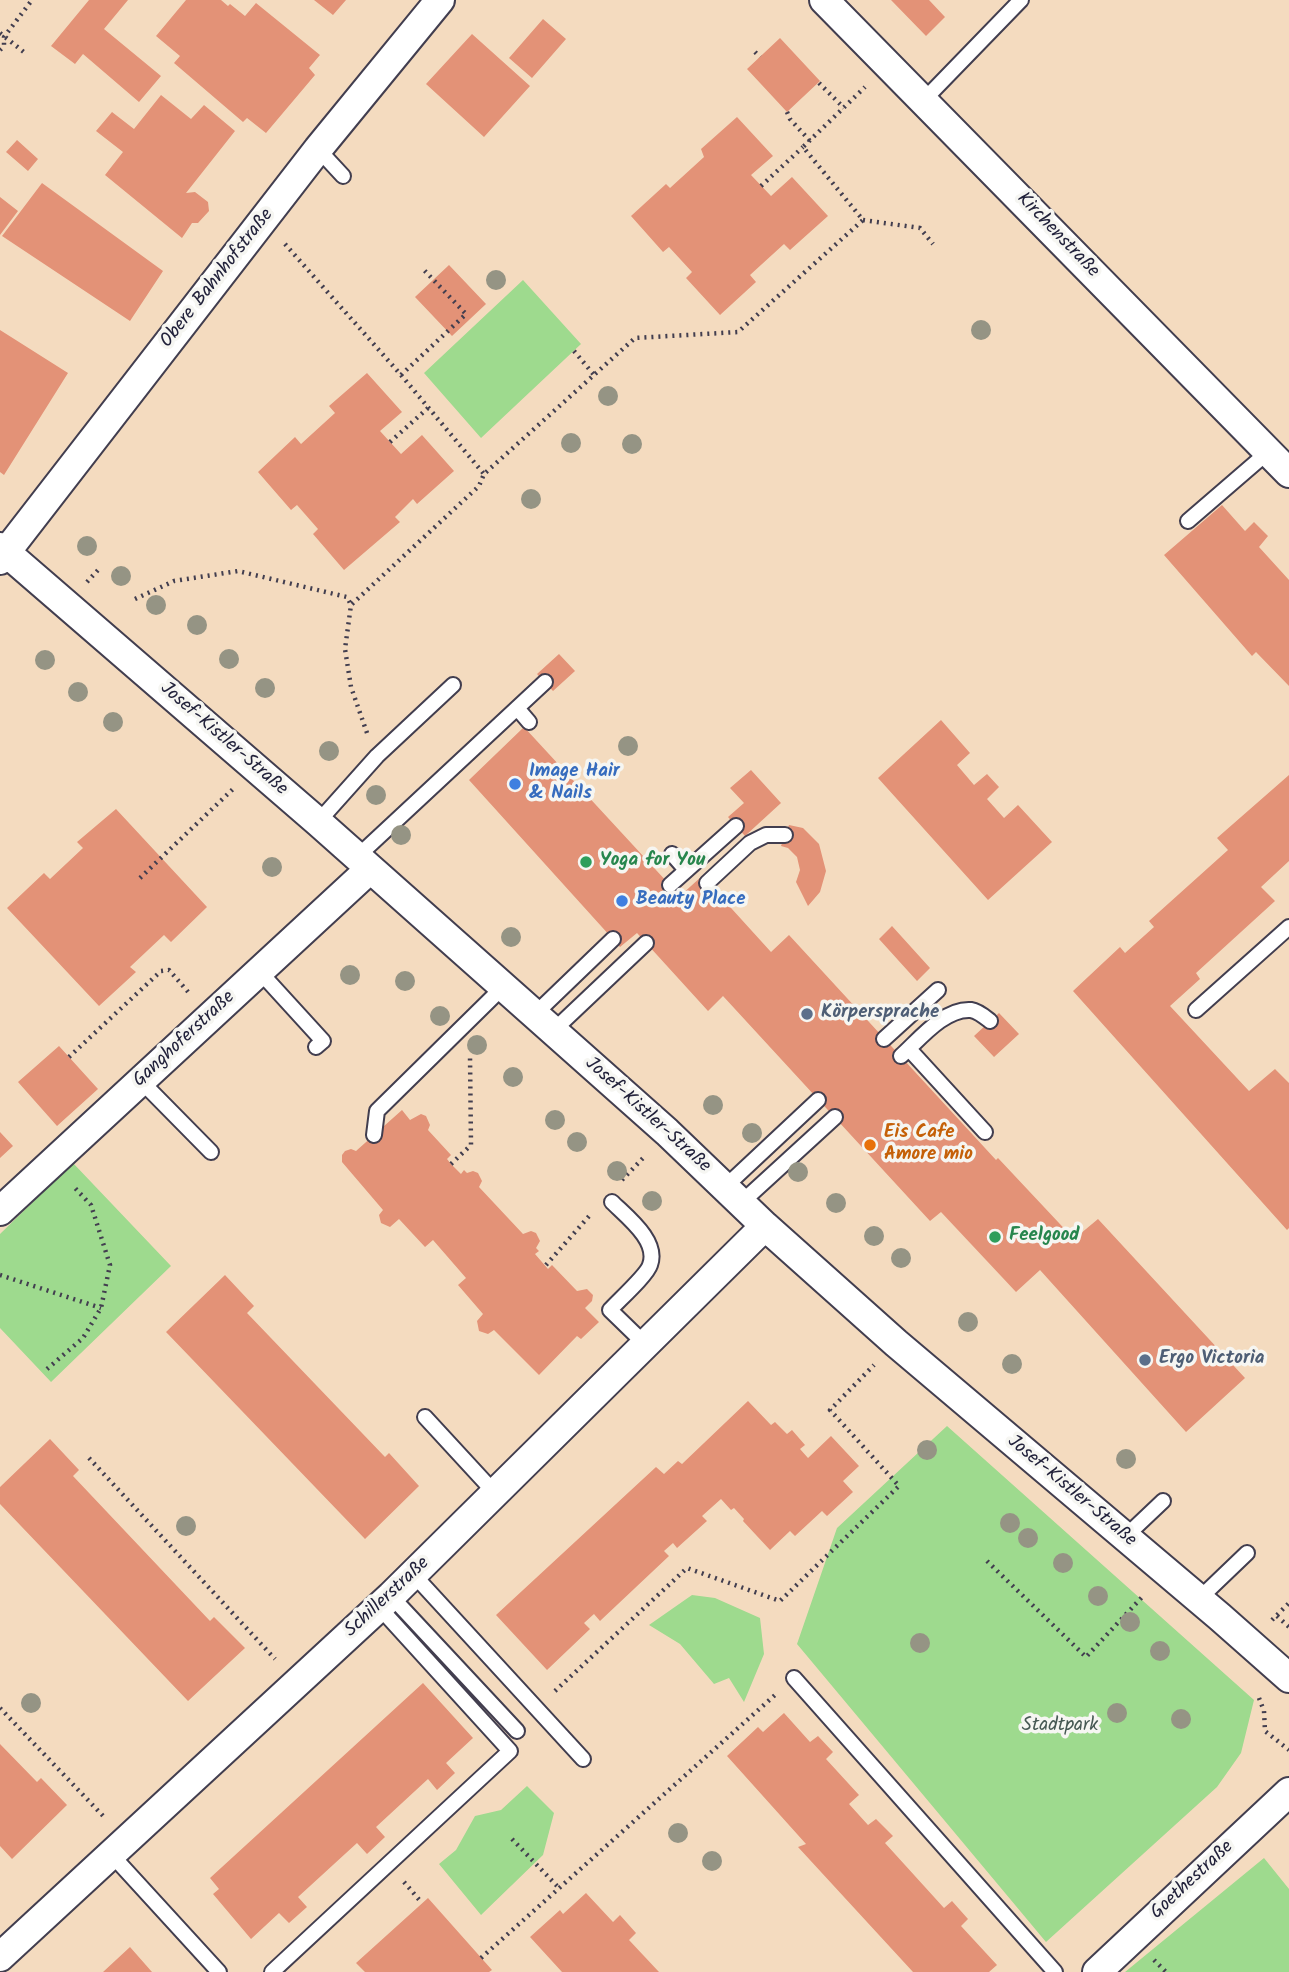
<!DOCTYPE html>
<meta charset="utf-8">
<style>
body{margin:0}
canvas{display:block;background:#f4dbbf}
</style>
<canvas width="1289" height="1972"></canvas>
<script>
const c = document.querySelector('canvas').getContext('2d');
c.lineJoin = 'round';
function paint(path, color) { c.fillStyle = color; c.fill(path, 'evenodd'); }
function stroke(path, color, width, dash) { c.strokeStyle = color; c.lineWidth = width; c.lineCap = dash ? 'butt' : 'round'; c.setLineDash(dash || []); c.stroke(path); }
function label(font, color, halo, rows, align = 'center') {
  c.font = font + ' Kalam,sans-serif'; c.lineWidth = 7; c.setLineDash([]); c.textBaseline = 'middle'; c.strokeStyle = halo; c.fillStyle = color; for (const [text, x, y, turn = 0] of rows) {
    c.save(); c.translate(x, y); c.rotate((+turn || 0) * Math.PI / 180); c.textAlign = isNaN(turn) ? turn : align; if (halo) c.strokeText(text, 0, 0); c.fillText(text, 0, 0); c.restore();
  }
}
paint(new Path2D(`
 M523 280 581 344 481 438 424 373Z
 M73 1163 171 1266 51 1382 0 1328V1234Z
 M947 1426 1254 1700 1241 1753 1217 1787 1046 1942 797 1644 837 1528Z
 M692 1595 715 1598 760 1618 764 1654 744 1702 729 1678 714 1684 680 1644 649 1625Z
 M527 1786 554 1813 543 1855 481 1915 439 1864 456 1850 475 1816 501 1810Z
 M1264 1858 1289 1889V1972H1125Z`), '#9eda8e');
paint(new Path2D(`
 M89 0H128L104 29 161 76 139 102 83 54 75 64 51 46Z
 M186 0H221L228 6 230 4 245 16 256 3 320 55 309 68 315 75 266 133 247 118 243 122 174 63 180 56 156 36Z
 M314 0H346L333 15Z
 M891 0H929L945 17 926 36Z
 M543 19 566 39 532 78 509 58Z
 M472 34 530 86 484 137 426 84Z
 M780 38 820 81 787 112 747 69Z
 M161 95 191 119 204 105 235 131 186 193 195 192 208 202 209 211 198 223H192L182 238 105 175 123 152 96 131 112 112 134 129Z
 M737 117 773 156 751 175 771 196 792 177 828 216 790 250 784 244 750 275 756 282 720 315 686 278 692 272 669 247 663 252 631 216 666 184 670 188 704 157 701 149Z
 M17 140 38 159 28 171 6 152Z
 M42 183 163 271 130 321 2 236Z
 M0 197 18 211 0 235Z
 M449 265 486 304 452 336 415 297Z
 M0 330 68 373 4 475 0 472Z
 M367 373 402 412 380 431 401 454 422 435 454 471 417 504 413 499 395 517 400 522 344 570 313 534 318 529 297 505 291 510 258 472 295 437 301 444 335 413 329 406Z
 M1222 505 1245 531 1254 522 1268 536 1259 547 1289 580V686L1256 652 1252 656 1164 555Z
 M559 654 575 671 553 691 537 674Z
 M941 720 970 753 957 765 974 785 987 774 999 787 987 799 1004 818 1018 805 1052 842 988 900 878 778Z
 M524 727 680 896 702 876 771 952 789 935 996 1160 998 1158 1074 1239 1098 1219 1245 1378 1186 1432 1040 1270 1016 1292 941 1212 930 1221 723 996 708 1011 637 933 620 947 469 780Z
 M751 770 781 803 745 836 728 817 744 803 730 788Z
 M1289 775V861L1261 887 1275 901 1196 973 1200 979 1170 1006 1249 1091 1275 1069 1289 1083V1228L1287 1230 1073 991 1120 947 1125 953 1154 927 1149 921 1228 850 1217 838Z
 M116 809 207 907 171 942 164 935 130 967 136 972 99 1006 7 908 44 873 50 879 83 848 77 842Z
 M789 825 803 828 819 844 826 871 820 892 808 906 796 882 800 870 797 857 788 848 781 846Z
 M892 926 930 968 917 981 879 939Z
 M999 1013 1019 1034 994 1057 974 1036Z
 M59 1046 98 1089 57 1126 18 1082Z
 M402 1110 410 1120 421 1114 426 1116 430 1125 428 1130 451 1155 447 1159 451 1164 461 1174 464 1170 467 1173 473 1171 478 1173 482 1181 479 1187 523 1234 531 1231 536 1233 540 1241 536 1248 539 1251 535 1254 548 1269 552 1265 577 1291 587 1289 593 1295 592 1301 585 1308 599 1322 581 1339 577 1336 539 1375 494 1330 488 1334 479 1331 477 1321 483 1314 458 1285 466 1278 433 1240 425 1247 399 1219 390 1227 381 1223 379 1215 383 1210 342 1162V1155L345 1151 351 1149 356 1151Z
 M0 1132 13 1146 0 1158Z
 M225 1275 254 1306 247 1313 385 1457 389 1453 419 1486 365 1539 166 1332Z
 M748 1401 771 1425 775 1422 787 1434 792 1430 805 1445 800 1449 808 1458 831 1436 859 1466 843 1481 853 1492 827 1516 822 1511 795 1536 790 1531 770 1550 743 1521 744 1519 734 1508 731 1510 721 1499 702 1516 707 1521 677 1548 673 1543 664 1551 669 1556 600 1621 594 1614 584 1623 590 1629 547 1670 496 1615 656 1467 664 1474 678 1461 682 1464Z
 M50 1439 79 1470 73 1476 210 1621 214 1617 245 1648 188 1701 0 1504V1487Z
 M423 1683 473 1738 446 1763 455 1773 437 1790 428 1779 376 1827 385 1837 367 1854 357 1843 298 1897 307 1907 289 1923 279 1913 251 1939 213 1894 219 1889 210 1878Z
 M784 1713 810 1742 818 1736 833 1752 826 1759 859 1795 849 1804 868 1825 876 1819 893 1836 885 1843 944 1908 952 1901 968 1919 961 1926 997 1965 989 1972H913L798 1847 806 1844 727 1756 758 1727 763 1732Z
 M0 1744 37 1782 41 1778 67 1805 12 1859 0 1846Z
 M586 1893 613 1922 620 1915 636 1933 629 1940 659 1972H562L530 1937 560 1910 563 1914Z
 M428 1898 492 1970 489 1972H365L356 1963Z
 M130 1947 152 1972H103Z`), '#e39277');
const lane = new Path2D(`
 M924 100 1021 0
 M318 149 343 176
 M1188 521 1268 452
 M517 708 529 722
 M318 822 377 756 453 685
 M672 854 686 870
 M357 857 545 682
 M707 883 750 843 766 835H785
 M670 885 736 826
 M260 972 323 1041 316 1047
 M1196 1010 1289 927
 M534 1015 613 939
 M553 1031 646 943
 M884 1039 938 990
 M909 1049 985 1132
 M901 1056C919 1040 944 1008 971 1010 978 1011 985 1017 990 1021
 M141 1081 211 1152
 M374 1135 377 1111 503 987
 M725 1187 818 1100
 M612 1202C627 1217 659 1241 650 1265 647 1275 618 1301 610 1310L645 1344
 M741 1203 835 1117
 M425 1417 495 1493
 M1125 1537 1163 1501
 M413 1574 583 1759
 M391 1596 517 1731
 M1199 1599 1247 1553
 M794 1678 1055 1972
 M111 1854 219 1972
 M272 1972 510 1751 379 1607`);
const street = new Path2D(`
 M824 0 1289 473
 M0 547 318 822 667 1132 765 1226 896 1343 1220 1617 1289 1678
 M0 560 318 149 440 0
 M0 1211 370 869
 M0 1957 391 1596 765 1226
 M1097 1972 1289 1792`);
stroke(lane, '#423e4f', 18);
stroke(street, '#423e4f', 32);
stroke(new Path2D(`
 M0 33 25 53
 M0 50 4 46V37L32 0
 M755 52 760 57
 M819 83 844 108
 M787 112 790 119 810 141
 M761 186 803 147
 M863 220 920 228 933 244
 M285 244 401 375 484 474
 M574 351 595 376
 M401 375 466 314 424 270
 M390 442 428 408
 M87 582 98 570
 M135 599 174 581 238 571 347 597 351 605
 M367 733 351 687 345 649 351 605 479 486 484 474 635 338 738 332 863 220 803 147 865 87
 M140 878 233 789
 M69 1057 161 971 169 970 189 993
 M451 1164 471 1145 470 1056
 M622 1180 645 1156
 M546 1265 590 1215
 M0 1275 101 1308
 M47 1369 83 1338 101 1308 110 1265 91 1205 74 1187
 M89 1458 275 1659
 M987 1561 1086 1657 1144 1595
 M1277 1616 1289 1627
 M1272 1620 1289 1603
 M555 1691 687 1568 780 1601 899 1486 830 1410 874 1365
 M1259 1698 1264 1711 1265 1731 1289 1750
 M0 1708 106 1819
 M512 1839 559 1888
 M404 1882 422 1903
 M481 1958 775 1695
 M1154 1960 1166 1972`), '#423e4f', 4.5, [2, 5]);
stroke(lane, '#fff', 14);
stroke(street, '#fff', 28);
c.fillStyle = '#959484';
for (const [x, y] of [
 [496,280],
 [981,330],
 [608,396],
 [571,443],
 [632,444],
 [531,499],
 [87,546],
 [121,576],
 [156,605],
 [197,625],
 [229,659],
 [45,660],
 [265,688],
 [78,692],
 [113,722],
 [628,746],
 [329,751],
 [376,795],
 [401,835],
 [272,867],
 [511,937],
 [350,975],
 [405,981],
 [440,1016],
 [477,1045],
 [513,1077],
 [713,1105],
 [555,1120],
 [752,1133],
 [577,1142],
 [617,1171],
 [798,1172],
 [652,1201],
 [836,1203],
 [874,1236],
 [901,1258],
 [968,1322],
 [1012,1364],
 [927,1450],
 [1126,1459],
 [1010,1523],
 [186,1526],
 [1028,1538],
 [1063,1563],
 [1098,1596],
 [1130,1622],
 [920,1643],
 [1160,1651],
 [31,1703],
 [1117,1713],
 [1181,1719],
 [678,1833],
 [712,1861]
]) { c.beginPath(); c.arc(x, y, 10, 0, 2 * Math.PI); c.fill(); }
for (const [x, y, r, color] of [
 [515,784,7,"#3f7fe0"],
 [586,862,7,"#2e9e5b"],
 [622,901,7,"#3f7fe0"],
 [807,1014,7,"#5c6f8a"],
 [870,1145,7,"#e8710a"],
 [995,1237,7,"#2e9e5b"],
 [1145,1360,7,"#5c6f8a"]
]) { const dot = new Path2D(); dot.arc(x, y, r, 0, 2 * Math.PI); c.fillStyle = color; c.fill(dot); stroke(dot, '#f6f6f2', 2.5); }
label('19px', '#22223b', '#f6f6f2', [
 ["Kirchenstraße",1057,236,46],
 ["Obere Bahnhofstraße",218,279,-52],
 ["Josef-Kistler-Straße",223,740,41],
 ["Ganghoferstraße",185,1040,-43],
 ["Josef-Kistler-Straße",647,1116,42],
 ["Josef-Kistler-Straße",1071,1492,40],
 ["Schillerstraße",388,1598,-43],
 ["Goethestraße",1193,1881,-43]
]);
label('bold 19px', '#366cbe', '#f6f6f2', [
 ["Image Hair",529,773],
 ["& Nails",529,795],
 ["Beauty Place",636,901]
], 'left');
label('bold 19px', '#27864d', '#f6f6f2', [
 ["Yoga for You",600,862],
 ["Feelgood",1009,1237]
], 'left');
label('bold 19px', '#4e5e75', '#f6f6f2', [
 ["Körpersprache",821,1014],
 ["Ergo Victoria",1159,1360]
], 'left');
label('bold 19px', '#c56008', '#f6f6f2', [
 ["Eis Cafe",884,1134],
 ["Amore mio",884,1156]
], 'left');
label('19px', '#475954', '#f6f6f2', [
 ["Stadtpark",1060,1727]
]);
</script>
